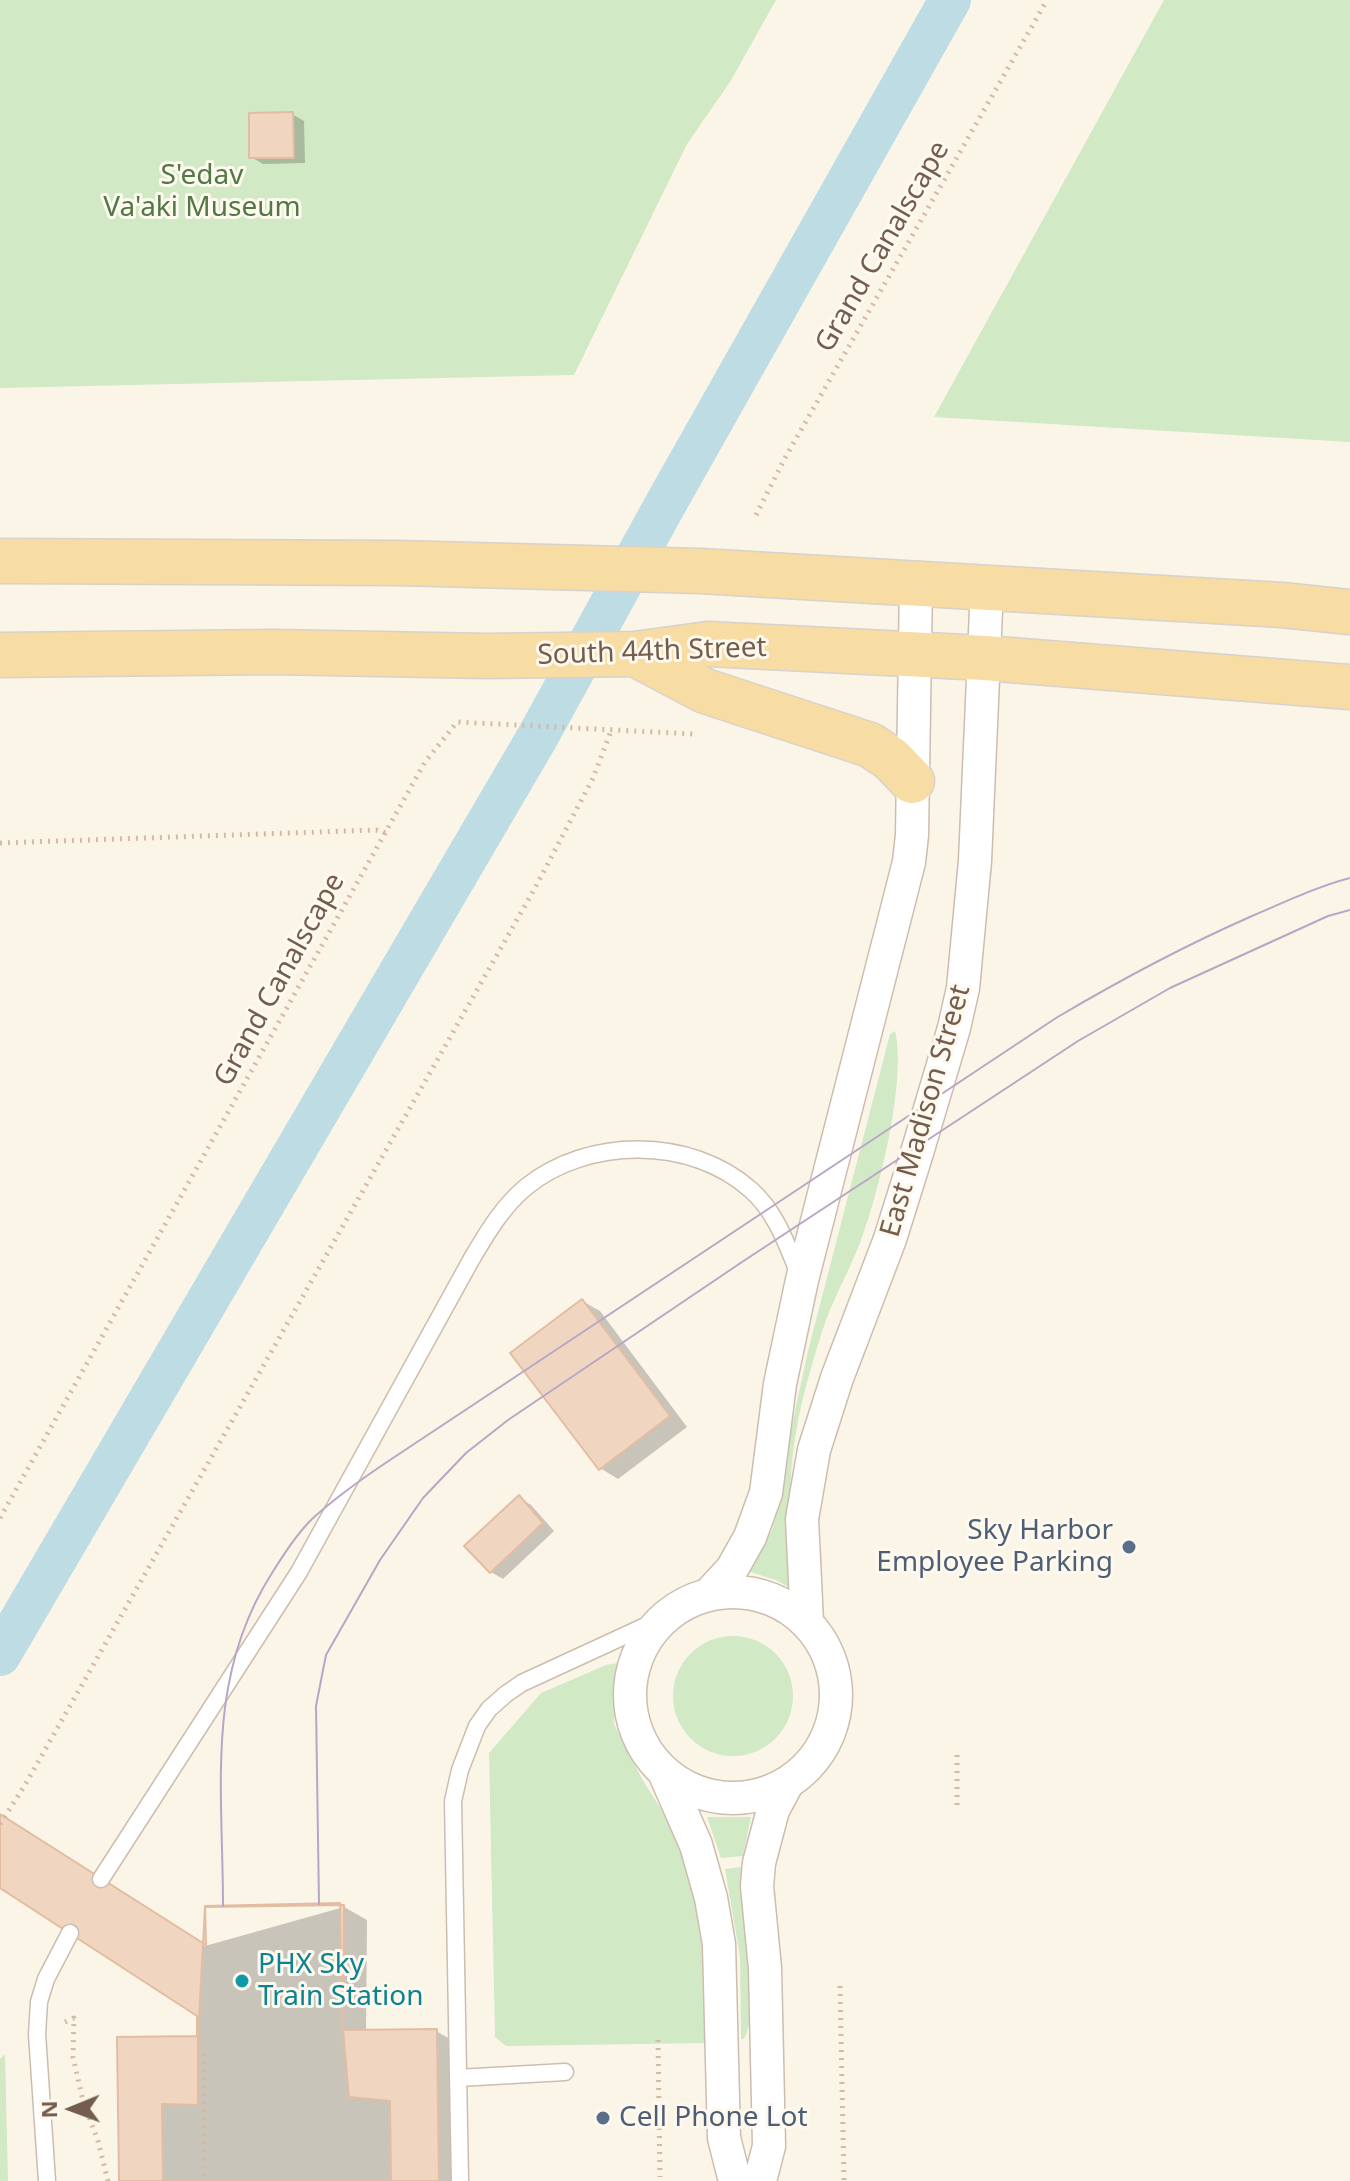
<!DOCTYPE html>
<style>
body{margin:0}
#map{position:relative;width:1350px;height:2181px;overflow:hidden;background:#fbf5e8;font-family:"Noto Sans",sans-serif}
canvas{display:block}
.north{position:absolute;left:32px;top:2069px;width:80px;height:80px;-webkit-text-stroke:6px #fef9ee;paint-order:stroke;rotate:269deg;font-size:22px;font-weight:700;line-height:32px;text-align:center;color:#745d4d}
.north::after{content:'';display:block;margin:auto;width:28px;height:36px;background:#745d4d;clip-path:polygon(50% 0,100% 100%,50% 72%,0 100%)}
</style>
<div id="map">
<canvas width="1350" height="2181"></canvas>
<div class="north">N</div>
</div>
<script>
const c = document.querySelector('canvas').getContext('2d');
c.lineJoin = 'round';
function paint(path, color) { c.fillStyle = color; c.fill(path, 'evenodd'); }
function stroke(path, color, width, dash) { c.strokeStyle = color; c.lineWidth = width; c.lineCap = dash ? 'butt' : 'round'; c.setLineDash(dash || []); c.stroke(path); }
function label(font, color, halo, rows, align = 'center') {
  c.font = font + ' "Noto Sans",sans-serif'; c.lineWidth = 6; c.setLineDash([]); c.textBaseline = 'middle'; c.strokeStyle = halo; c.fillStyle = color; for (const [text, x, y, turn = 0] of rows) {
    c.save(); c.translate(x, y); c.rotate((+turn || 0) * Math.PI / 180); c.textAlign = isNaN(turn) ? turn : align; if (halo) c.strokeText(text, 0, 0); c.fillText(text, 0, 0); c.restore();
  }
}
paint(new Path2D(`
 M0 0H776L730 82 687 144 574 375 0 388Z
 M1164 0H1350V442L934 417Z
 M895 1031C907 1078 879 1193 861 1240 850 1270 833 1298 823 1329 810 1369 798 1411 793 1453 788 1497 789 1542 791 1587H788L776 1580 750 1572 772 1530 781 1498 786 1452 808 1351 890 1034Z
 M673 1696a60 60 0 1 1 120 0a60 60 0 1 1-120 0Z
 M618 1663 614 1724 642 1779 680 1839 703 1917 709 2043 506 2046 495 2037 489 1753 541 1693 606 1665Z
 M707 1817H751L743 1856 721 1858Z
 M741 1867C744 1905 762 2010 744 2039H741L740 1957 725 1869Z
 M5 2054 8 2181H0V2059Z`), '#d2e9c6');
paint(new Path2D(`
 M292 114 304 121 305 163 263 164 251 157Z
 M582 1301 600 1311 687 1427 618 1479 600 1468Z
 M519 1498 531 1505 554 1531 503 1579 491 1572Z
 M0 1815 205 1946 344 1907 367 1920 366 2032 436 2031 459 2044 462 2181H121L199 2038V2015L0 1886Z`), '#0003');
stroke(new Path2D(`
 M0 1655 538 736 665 505 950 0`), '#bddce4', 42);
const building = new Path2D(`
 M293 112 294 158H249V113Z
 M582 1299 670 1416 599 1470 510 1353Z
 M519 1495 543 1523 490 1573 464 1546Z
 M0 1814 206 1945 205 1906 340 1903 342 2030 437 2029 439 2181H119L117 2037 197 2036V2016L0 1888Z
 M344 1905 343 2029 349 2097 390 2101 391 2181H163L162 2104 198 2105V2036L205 1907Z`);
paint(building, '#f0d6c0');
stroke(building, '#e2bda1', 2);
const lane = new Path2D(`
 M101 1879 299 1572 471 1260C487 1233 502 1207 526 1187 587 1137 691 1136 751 1190 776 1212 787 1245 799 1274
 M458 2078 565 2072
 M47 2181 37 2034 39 2002 46 1979 70 1933
 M460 2181 453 1801 460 1770 477 1726 489 1709 506 1694 522 1683 663 1618`);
const street = new Path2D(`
 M630 1695a103 103 0 1 1 206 0a103 103 0 1 1-206 0Z
 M709 1594 732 1569 750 1537 766 1493 780 1384 802 1280 909 862 912 835 916 583
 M807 1622 802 1519 814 1450 837 1378 890 1239 916 1156 954 1028 963 988 975 861 987 587
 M664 1772 696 1845 711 1898 719 1944 724 2138 735 2181
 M760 2181 769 2146 765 1968 757 1886 759 1863 773 1810 788 1782`);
const primary = new Path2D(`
 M0 561 398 563 700 571 1282 605 1350 612
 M635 654 705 691 870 745 891 759 912 781
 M0 655 273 652 487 656 635 654 708 644 985 658 1350 687`);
stroke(lane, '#cdbdae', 19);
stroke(street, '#cdbdae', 35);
stroke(primary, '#d8d2cd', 47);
stroke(new Path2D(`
 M756 515 785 458 1047 0
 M0 843 376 830 386 833
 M0 1518 425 762 457 722 694 734
 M957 1755V1810
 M0 1824 25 1785 535 888 593 778 611 731
 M840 1986 844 2181
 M65 2022 74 2018 73 2057 83 2101 98 2141 108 2181
 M658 2040 660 2177
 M204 2054 205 2181`), '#d5b9a3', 5, [2, 6]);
stroke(lane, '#fff', 16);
stroke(street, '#fff', 32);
stroke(primary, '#f7dca3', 44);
stroke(new Path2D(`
 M319 1904 316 1706 326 1655 380 1560 423 1498 466 1453 508 1420 742 1262 1078 1041 1170 988 1328 916 1350 910
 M223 1906C223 1788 205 1678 272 1573 284 1554 296 1535 312 1519 336 1497 363 1478 390 1460L1056 1018C1120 980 1184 946 1252 916 1285 902 1316 887 1350 878`), '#b8a6c5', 2);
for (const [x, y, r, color] of [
 [1129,1547,8,"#5c6f8a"],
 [242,1981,8,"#0f9aa8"],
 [603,2118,8,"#5c6f8a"]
]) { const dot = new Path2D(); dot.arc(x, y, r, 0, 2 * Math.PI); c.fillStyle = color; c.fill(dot); stroke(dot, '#fef9ee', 3); }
label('28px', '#527945', '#fef9ee', [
 ["S'edav",202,176],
 ["Va'aki Museum",202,208]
]);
label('28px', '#745d4d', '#fef9ee', [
 ["Grand Canalscape",883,247,-60],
 ["South 44th Street",652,652,-2],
 ["Grand Canalscape",280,980,-61],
 ["East Madison Street",926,1111,-74]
]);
label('28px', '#4e5e75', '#fef9ee', [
 ["Sky Harbor",1113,1531],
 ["Employee Parking",1113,1563],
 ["Cell Phone Lot",619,2118,"left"]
], 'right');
label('28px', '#0d838f', '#fef9ee', [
 ["PHX Sky",258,1965],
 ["Train Station",258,1997]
], 'left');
</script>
